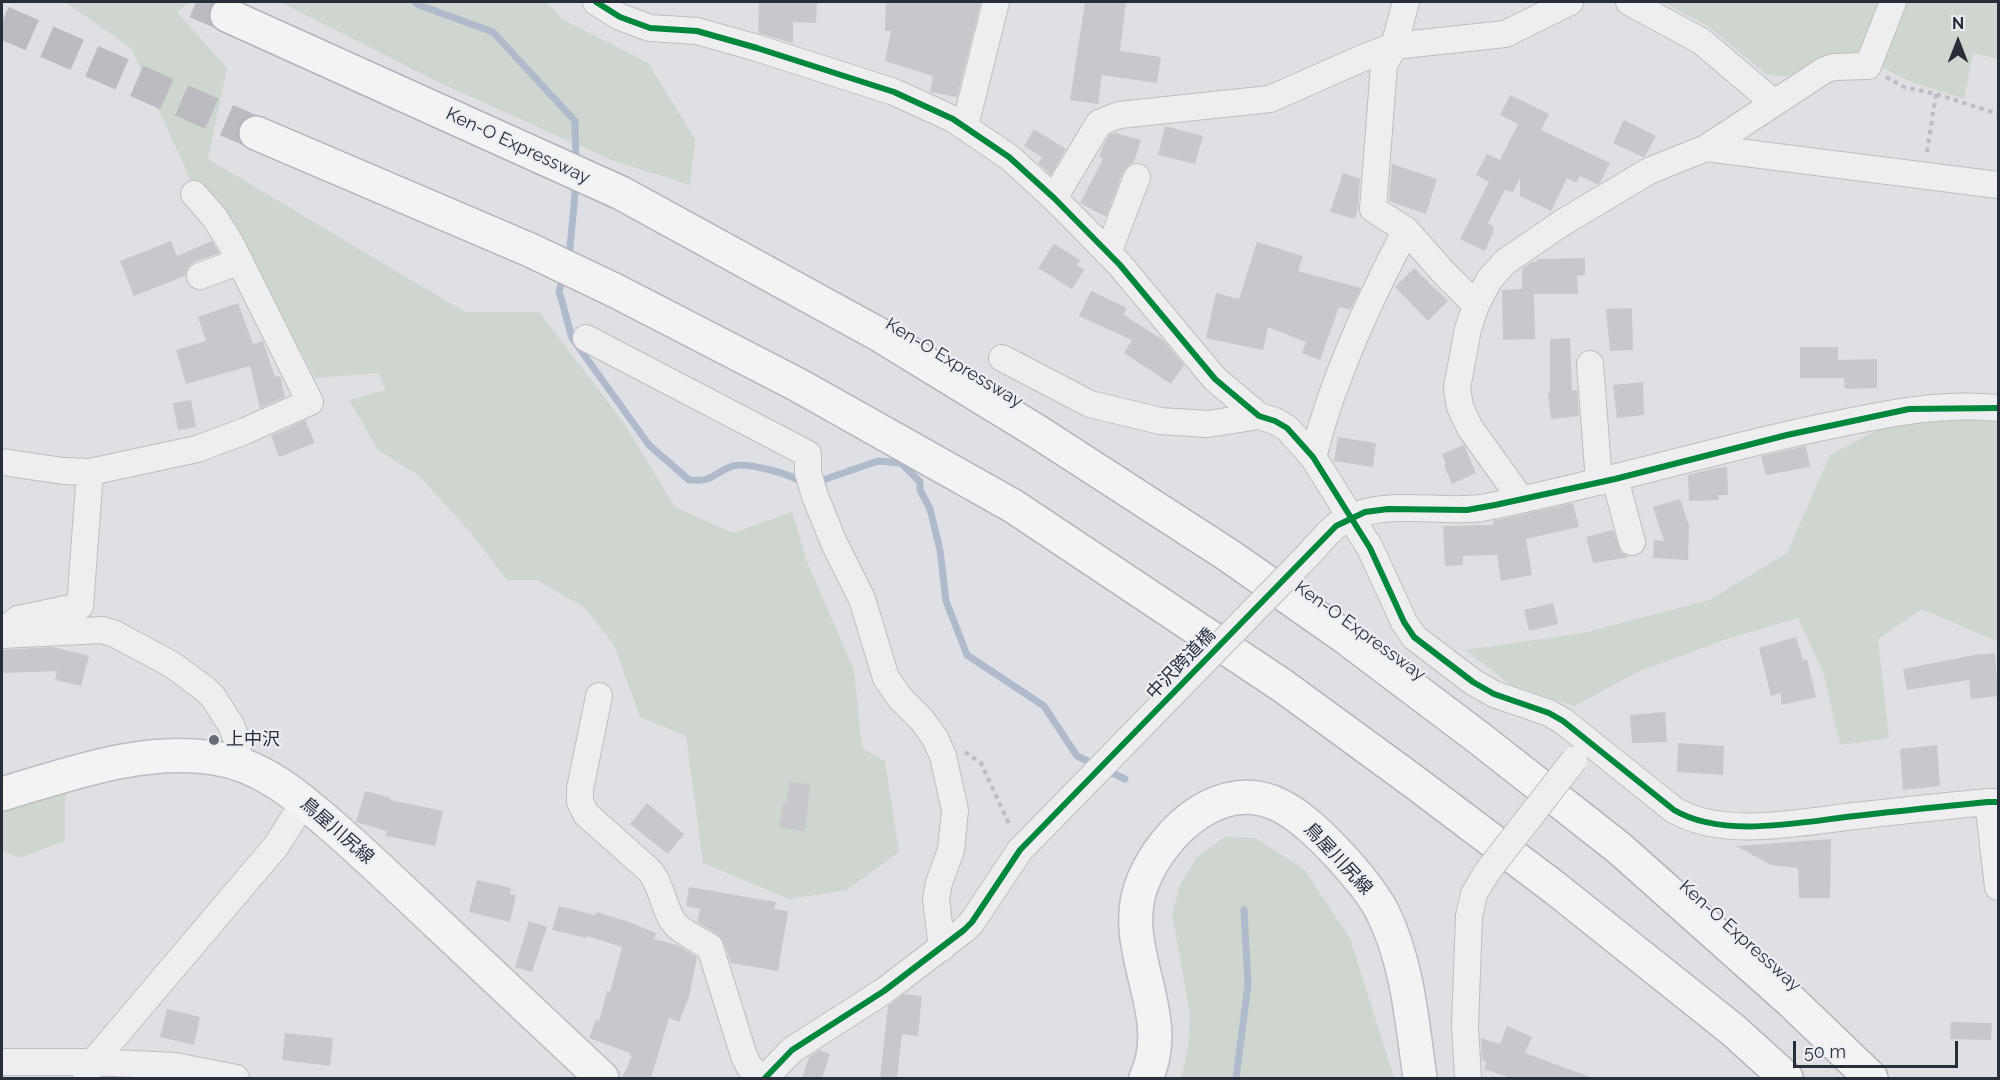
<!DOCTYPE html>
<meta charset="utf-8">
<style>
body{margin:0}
#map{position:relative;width:2000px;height:1080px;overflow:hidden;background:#dfe0e3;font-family:Raleway,sans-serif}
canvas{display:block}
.frame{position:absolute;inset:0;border:3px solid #282d3a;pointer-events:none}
.north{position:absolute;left:1928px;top:12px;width:60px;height:60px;-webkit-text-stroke:4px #eceef3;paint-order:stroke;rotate:0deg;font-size:16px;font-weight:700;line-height:24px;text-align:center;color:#282d3a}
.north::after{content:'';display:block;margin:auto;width:21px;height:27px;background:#282d3a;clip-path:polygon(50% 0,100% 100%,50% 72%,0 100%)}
.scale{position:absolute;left:1793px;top:1041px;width:165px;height:27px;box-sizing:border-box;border:3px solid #282d3a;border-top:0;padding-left:8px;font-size:18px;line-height:21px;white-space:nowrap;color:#282d3a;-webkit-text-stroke:4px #eceef3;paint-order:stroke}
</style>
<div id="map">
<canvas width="2000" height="1080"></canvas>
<div class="frame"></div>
<div class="north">N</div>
<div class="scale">50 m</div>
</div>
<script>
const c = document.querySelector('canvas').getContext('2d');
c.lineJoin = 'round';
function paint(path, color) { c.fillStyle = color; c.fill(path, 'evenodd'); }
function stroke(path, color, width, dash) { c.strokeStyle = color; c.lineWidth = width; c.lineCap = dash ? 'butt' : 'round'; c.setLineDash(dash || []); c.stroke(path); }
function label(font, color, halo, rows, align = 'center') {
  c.font = font + ' Raleway,"Noto Sans JP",sans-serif'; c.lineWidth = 4.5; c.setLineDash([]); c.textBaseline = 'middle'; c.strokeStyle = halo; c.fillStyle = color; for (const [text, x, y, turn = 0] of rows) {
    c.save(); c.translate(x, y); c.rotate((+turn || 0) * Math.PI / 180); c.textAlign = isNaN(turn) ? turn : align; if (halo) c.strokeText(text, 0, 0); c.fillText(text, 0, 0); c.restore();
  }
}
paint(new Path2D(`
 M65 2H190L177 12 227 68 208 159 465 312H539L624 423 675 507 733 533 792 512 807 562 854 670 862 748 885 761 899 852 847 890 789 899 703 863 686 736 640 717 614 645 584 607 537 580H507L471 533 418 475 378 450 349 400 385 390 379 373 315 378 243 242 222 208 190 179 131 48Z
 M280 2H546L562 19 648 63 695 139 690 185 611 160 436 81Z
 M1663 2H1998V59L1973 53 1964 99 1909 81 1865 59 1836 55 1788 76 1767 75 1709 27Z
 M1949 419H1998V642L1922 609 1878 639 1889 738 1840 745 1823 672 1798 618 1724 640 1640 671 1574 706 1511 685 1465 650 1583 633 1709 600 1787 553 1830 455 1881 428Z
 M65 793V841L19 858 2 850V811Z
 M1225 837 1255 838 1304 869 1350 938 1394 1078H1181L1188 1049 1190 1014 1172 914 1180 885 1196 858Z`), '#ced6cf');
stroke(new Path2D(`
 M415 2 419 5 493 32 575 121 576 163
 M569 258 576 183
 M564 275 559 291 572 338 649 445 689 480C695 480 702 481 707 479 716 476 724 468 733 466 746 462 791 474 801 482
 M817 482 878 461 901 463 920 482V490L930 509 940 550 946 601 967 655 1044 706 1077 756 1096 765
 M1106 770 1125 779
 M1236 1078 1248 985 1244 910`), '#afbbcc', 7);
paint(new Path2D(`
 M759 2H817L816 23 793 22V43L758 33Z
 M886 2H981L957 97 930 92 933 76 885 61 891 31H885Z
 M1085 2H1126L1120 51 1161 57 1157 83 1102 75 1098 104 1070 100Z
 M1510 95 1549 114 1541 130 1610 163 1600 183 1597 184 1580 176 1576 183 1567 178 1551 211 1520 196V178L1513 192 1505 190 1488 223 1493 226V233L1485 251 1460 239 1489 182 1476 175 1487 154 1500 160 1518 124 1500 115Z
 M1624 120 1656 136 1645 156 1643 157 1613 143Z
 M1165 126 1203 136 1195 164 1158 155Z
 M1034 129 1066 149 1051 175 1038 163 1042 157 1024 146Z
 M1116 133 1141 140 1134 162 1127 166 1123 172 1106 217 1080 203 1103 159 1099 157 1103 146 1109 135Z
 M1392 164 1437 179 1426 214 1389 201Z
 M1343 173 1360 179 1358 209 1355 219 1330 212Z
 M171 241 177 256 212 241 219 253 194 262 188 267 185 276 134 296 120 261Z
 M1257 242 1303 256 1298 271 1361 288 1350 310 1339 307 1320 360 1302 353 1306 342 1268 327 1263 350 1206 338 1216 293 1239 299Z
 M1054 244 1080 260 1077 265 1084 270 1072 289 1038 268Z
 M1585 258V275L1577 276 1578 294H1534L1535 339 1503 340 1502 290 1522 289V269L1531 262H1537V259Z
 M1414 268 1448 301 1428 321 1395 287Z
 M1091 291 1127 308 1124 315 1163 340 1184 365 1171 384 1124 353 1132 340 1079 316Z
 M238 303 253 344 263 341 275 377 280 376 285 397 260 408 250 366 186 384 176 350 206 341 198 317Z
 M1632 308 1633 350 1610 351 1606 309Z
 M1570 338 1572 390H1577L1579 416 1551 419 1548 393H1550V339Z
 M1800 347H1838V360L1877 359V388L1845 389 1844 378H1800Z
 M1643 382 1644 415 1617 418 1613 385Z
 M191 400 196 427 178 430 173 403Z
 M305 420 315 443 279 457 271 436Z
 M1338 437 1376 443 1373 467 1334 461Z
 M1464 445 1476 473 1452 484 1444 465 1446 464 1442 454Z
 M1806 446 1810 467 1766 475 1761 456Z
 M1727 467 1728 495H1718L1719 500 1689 501 1688 475 1716 468Z
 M1680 499 1689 525 1688 560 1653 558 1654 540 1664 541 1653 507Z
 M1573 503 1579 527 1526 539 1532 575 1501 581 1497 555 1463 556V565L1445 566 1443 526 1493 525V521Z
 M1613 530 1621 552 1629 557 1595 563 1593 562 1586 537Z
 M1553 603 1558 624 1529 631 1524 610Z
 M1796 637 1803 660 1807 659 1816 697 1781 705V693L1771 696 1759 648Z
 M53 647 89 656 81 686 55 680 57 671 2 673V650Z
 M1995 653 1998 696 1971 699 1969 680 1907 690 1903 669 1974 655Z
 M1665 712 1667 742 1632 743 1630 715Z
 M1678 743 1724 746 1723 775 1677 772Z
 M1937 745 1940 786 1903 790 1900 749Z
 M789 782 810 784 805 831 779 827 783 803 787 804Z
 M365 791 391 798 390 800 443 811 435 846 386 836 387 831 356 822Z
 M647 803 684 834 668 854 630 824Z
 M1831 839 1830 898H1799L1798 868 1771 865 1736 846Z
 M477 880 511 888 510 894 516 895 510 922 469 912Z
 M689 887 776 902 774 909 788 911 778 971 731 963 724 943 718 935 697 922 700 909 686 906Z
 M559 906 595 915 597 912 626 921 656 933 654 939 677 945 697 957 689 997 679 1022 669 1018 651 1078H622L632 1056H630V1053L589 1038 596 1020 599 1021 607 991 610 992 622 947 587 936 586 938 552 930Z
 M529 921 547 927 532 972 515 967Z
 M904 994 922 996 918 1036 902 1034 897 1078H880L888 1006Z
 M167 1009 200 1017 194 1045 160 1037Z
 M1951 1022 1992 1023 1991 1040 1950 1039Z
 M1507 1026 1532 1037 1525 1053 1590 1077 1589 1078H1511L1484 1069 1487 1062 1482 1060 1481 1038 1500 1044Z
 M285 1033 333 1038 330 1066 282 1060Z
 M819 1050 830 1054 822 1078H802L809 1057Z`), '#c7c8cb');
stroke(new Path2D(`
 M196 2 227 15
 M2 22 256 133`), '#babcc1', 33, [33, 16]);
const minor = new Path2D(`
 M596 2 620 17 650 28 697 31 757 48 894 92 953 119 1009 157 1054 198 1120 265 1215 379 1259 416 1275 421 1287 428 1313 457 1370 548 1404 622 1414 637 1473 682 1494 694 1549 713 1563 721 1674 810C1723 839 1801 822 1855 816 1900 811 1944 806 1988 802H1998
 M1406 2 1394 46 1384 65 1373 209 1406 230 1444 273 1476 305
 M1629 2 1701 41 1773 102
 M965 126 996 2
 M1706 148 1998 185
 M1054 198 1099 123 1119 115 1270 99 1365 57 1394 46 1505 34 1570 2
 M1108 253 1137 177
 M200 276 240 261
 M586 338 808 454V473L815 496 834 543 862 599 886 678 900 698 922 720 935 738 943 756 955 810 951 850 939 883 936 899 942 948
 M1002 358 1090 404 1160 421 1208 424 1259 416
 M1590 364 1599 482
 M1313 457C1333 378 1368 303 1406 230
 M2 462 63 471 90 472 197 449 245 431 310 402 231 244 215 218 194 194
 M1615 479 1632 542
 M1521 499 1470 428 1460 407 1457 388 1468 329 1476 305 1489 280 1505 262 1562 223 1649 171 1706 148 1823 71 1833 67 1868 66 1893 2
 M1311 552C1319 543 1328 532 1337 525 1378 496 1435 514 1481 508 1596 486 1708 451 1823 427 1881 415 1939 402 1998 408
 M6 629 18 619 80 606 90 472
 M2 635 102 630 115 634 171 664 205 689 213 697 231 725 238 743 237 763
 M599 696 580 789V802L586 814 649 870C663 886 664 914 677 926 686 934 700 941 710 947L744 1056 749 1066 761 1078
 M1988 802 1998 887
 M2 1062H93L175 1066 236 1078
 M86 1078 93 1062 276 846 304 802
 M765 1078 792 1050 884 991 964 930 972 922 1020 850 1072 797
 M1468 1078 1465 1026 1469 916 1474 894 1487 872`);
const major = new Path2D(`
 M2 794C70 774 142 747 214 758 265 765 303 801 340 833 373 862 405 893 437 923 492 975 547 1027 602 1078
 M1146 1078C1177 1012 1114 946 1144 879 1165 830 1222 777 1279 805 1303 817 1323 838 1341 857 1356 874 1371 891 1382 911 1408 963 1412 1022 1420 1078`);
const highway = new Path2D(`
 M227 15 621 193 878 334 1038 432 1228 555 1345 637 1479 738 1619 848 1793 1003 1871 1078
 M256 133 530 250 616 291 798 385 1013 506 1283 686 1413 781 1555 888 1733 1030 1786 1078`);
stroke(minor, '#bdbec1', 28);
stroke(major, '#bbbdc0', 36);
stroke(highway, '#b1b3b8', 36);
stroke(new Path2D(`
 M1886 77 1904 87 1936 94 1998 114
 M1927 152 1936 94
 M965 752 981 763 1010 826`), '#bdbec3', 4, [4.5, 4.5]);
stroke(minor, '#eeeef0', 26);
stroke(major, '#f3f3f4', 33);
stroke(highway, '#f3f3f4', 33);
const minorBridge = new Path2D(`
 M1072 797 1311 552
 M1487 872 1574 760`);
stroke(minorBridge, '#bdbec1', 28, []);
stroke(minorBridge, '#eeeef0', 26);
stroke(new Path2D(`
 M596 2 620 17 650 28 697 31 757 48 894 92 953 119 1009 157 1054 198 1120 265 1215 379 1259 416 1275 421 1287 428 1313 457 1370 548 1404 622 1414 637 1473 682 1494 694 1549 713 1563 721 1674 810C1723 839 1801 822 1855 816 1900 811 1944 806 1988 802H1998
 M765 1078 792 1050 884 991 964 930 972 922 1020 850 1336 526 1365 512 1388 509 1467 510 1495 505 1615 479 1787 435 1909 409 1998 408`), '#00873e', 6);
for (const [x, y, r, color] of [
 [214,740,6,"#686c75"]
]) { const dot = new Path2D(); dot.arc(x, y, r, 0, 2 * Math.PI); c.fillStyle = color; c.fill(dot); stroke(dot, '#eceef3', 2); }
label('18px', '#282d3a', '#eceef3', [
 ["Ken-O Expressway",518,146,25],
 ["Ken-O Expressway",954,363,31],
 ["Ken-O Expressway",1360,631,36],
 ["中沢跨道橋",1181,664,-46],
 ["鳥屋川尻線",337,831,41],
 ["鳥屋川尻線",1338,859,47],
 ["Ken-O Expressway",1740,936,42]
]);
label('18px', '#282d3a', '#eceef3', [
 ["上中沢",226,740]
], 'left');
</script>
